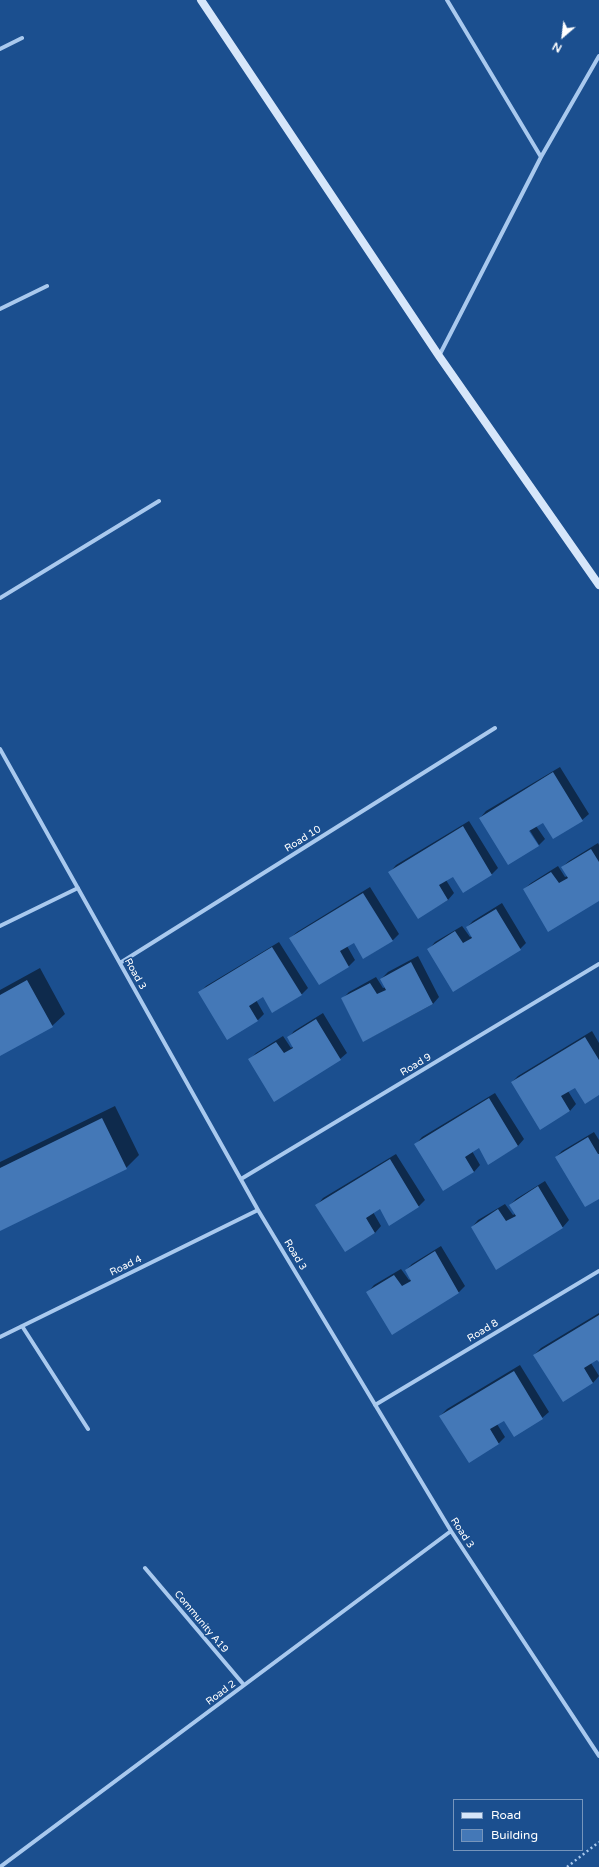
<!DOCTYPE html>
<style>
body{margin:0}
#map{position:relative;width:599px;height:1867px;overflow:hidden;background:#1b4f8f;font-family:"Varela Round",sans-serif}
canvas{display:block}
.legend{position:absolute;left:453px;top:1799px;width:130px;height:52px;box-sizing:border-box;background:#1b4f8f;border:1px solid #7695bc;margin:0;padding:5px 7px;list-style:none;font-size:12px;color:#fff}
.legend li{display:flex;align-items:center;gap:8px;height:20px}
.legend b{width:20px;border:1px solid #7695bc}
.north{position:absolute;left:543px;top:16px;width:40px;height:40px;-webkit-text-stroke:3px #1b4f8f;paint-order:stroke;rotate:208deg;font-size:11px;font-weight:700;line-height:16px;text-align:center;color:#fff}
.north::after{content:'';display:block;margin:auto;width:14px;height:18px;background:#fff;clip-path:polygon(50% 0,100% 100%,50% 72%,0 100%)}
</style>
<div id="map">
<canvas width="599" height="1867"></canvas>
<ul class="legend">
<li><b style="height:5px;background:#d6e6fa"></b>Road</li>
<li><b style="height:11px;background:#4478b7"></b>Building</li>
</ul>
<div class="north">N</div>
</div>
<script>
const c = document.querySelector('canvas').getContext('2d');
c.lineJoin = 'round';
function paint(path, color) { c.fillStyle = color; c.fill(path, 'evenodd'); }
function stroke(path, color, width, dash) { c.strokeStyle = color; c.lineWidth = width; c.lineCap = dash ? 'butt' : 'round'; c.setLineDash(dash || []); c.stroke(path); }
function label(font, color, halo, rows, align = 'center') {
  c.font = font + ' "Varela Round",sans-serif'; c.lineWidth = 3; c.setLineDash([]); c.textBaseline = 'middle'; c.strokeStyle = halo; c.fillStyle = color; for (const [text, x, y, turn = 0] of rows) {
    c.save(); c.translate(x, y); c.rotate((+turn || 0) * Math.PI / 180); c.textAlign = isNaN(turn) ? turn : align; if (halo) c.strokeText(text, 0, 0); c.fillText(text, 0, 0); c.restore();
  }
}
paint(new Path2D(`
 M560 767 589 814 582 820 543 821 536 826 545 839 539 845 527 826 480 818 486 811Z
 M469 821 498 868 492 874 463 891 453 875 446 880 454 893 448 900 418 918 390 872 396 865Z
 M598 843 599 845V899L524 889 531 883 558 866 565 877 568 876 562 867 569 861Z
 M370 887 399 934 393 940 364 958 354 942 347 946 355 960 349 966 319 984 290 938 297 932Z
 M502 903 526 943 520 949H429L435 942 462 926 470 937 472 936 467 927 473 921Z
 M279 942 308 988 302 994 273 1012 263 996 256 1000 264 1014 258 1020 199 993 206 986Z
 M418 956 439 997 433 1004 364 1041 342 999 349 992 376 977 383 988 386 987 381 979 388 972Z
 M40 968 65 1014 52 1026 0 1054V990Z
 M323 1013 347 1053 340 1059H250L256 1053 283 1036 291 1048 293 1046 288 1038 294 1031Z
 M592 1031 599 1043V1094L575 1086 568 1091 576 1104 570 1111 540 1128 512 1082 518 1076Z
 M495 1093 524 1139 518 1146 489 1163 479 1147 472 1151 480 1165 474 1172 416 1144 422 1137Z
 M115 1106 139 1155 126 1168 0 1230V1162Z
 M594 1132 599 1140V1198L556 1157 562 1151Z
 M396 1154 425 1200 419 1206 380 1208 373 1212 381 1226 375 1233 345 1251 317 1205 323 1198Z
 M545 1181 569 1220 563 1227 496 1269 472 1227 478 1220 505 1204 513 1215 515 1214 510 1205 516 1199Z
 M441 1246 465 1286 459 1292 392 1333 368 1292 374 1285 401 1269 409 1280 411 1279 406 1270 412 1264Z
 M599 1313V1361L598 1358 591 1363 599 1376 593 1383 534 1355 541 1348Z
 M520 1365 549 1412 542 1418 514 1435 504 1420 497 1424 505 1437 498 1444 440 1416 447 1409Z`), '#0007');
paint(new Path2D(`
 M553 772 583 821 553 839 543 823 529 831 539 846 508 865 479 818Z
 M463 826 492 875 463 893 453 877 439 885 448 900 418 919 388 872Z
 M591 849 599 862V901L548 932 523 889 551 872 559 883 568 878 561 867Z
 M363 893 393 941 363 959 354 943 340 951 349 967 319 985 289 938Z
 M496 909 521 950 453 992 427 949 455 931 463 943 472 938 466 927Z
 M272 947 302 995 272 1013 263 997 249 1006 258 1021 227 1040 198 992Z
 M411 962 433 1004 363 1042 341 998 370 983 377 994 386 990 380 979Z
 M27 980 53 1027 0 1056V995Z
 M316 1019 341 1060 274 1102 248 1059 276 1042 284 1053 293 1048 287 1037Z
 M585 1037 599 1060V1095L585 1104 575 1088 561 1096 570 1111 540 1130 511 1082Z
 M489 1098 518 1146 488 1165 479 1148 465 1157 474 1172 443 1191 414 1144Z
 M102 1118 127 1169 0 1231V1168Z
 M588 1137 598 1154H599V1199L585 1207 555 1157Z
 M390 1159 419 1207 389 1226 380 1209 366 1218 375 1233 345 1252 315 1205Z
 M538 1186 563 1228 496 1270 471 1227 498 1209 506 1221 516 1216 509 1205Z
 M435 1251 459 1293 392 1335 366 1292 394 1275 402 1286 411 1281 405 1270Z
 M599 1315V1362L597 1360 584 1368 593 1383 563 1402 533 1355Z
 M514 1371 543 1419 514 1437 504 1421 490 1429 499 1444 469 1463 439 1416Z`), '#4478b7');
stroke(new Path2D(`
 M567 1867 599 1842`), '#a9c9ee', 2.5, [2, 3]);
stroke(new Path2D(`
 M447 0 541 157
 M0 49 22 38
 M0 309 47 286
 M439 356 541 157 599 56
 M0 598 159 501
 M0 749 258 1210 451 1531 599 1756
 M0 926 78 888
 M120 963 495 728
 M241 1179 599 964
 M22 1326 88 1429
 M0 1337 258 1210
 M375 1405 599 1271
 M145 1568 244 1685
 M0 1867 451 1531`), '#a9c9ee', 4);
stroke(new Path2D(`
 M201 0 439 356 599 585`), '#d6e6fa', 8);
label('10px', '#fff', '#1b4f8f', [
 ["Road 10",303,839,-32],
 ["Road 3",135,974,61],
 ["Road 9",416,1065,-31],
 ["Road 3",295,1255,59],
 ["Road 4",126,1266,-26],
 ["Road 8",483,1331,-31],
 ["Road 3",462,1533,57],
 ["Community A19",201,1622,50],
 ["Road 2",221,1693,-37]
]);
</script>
